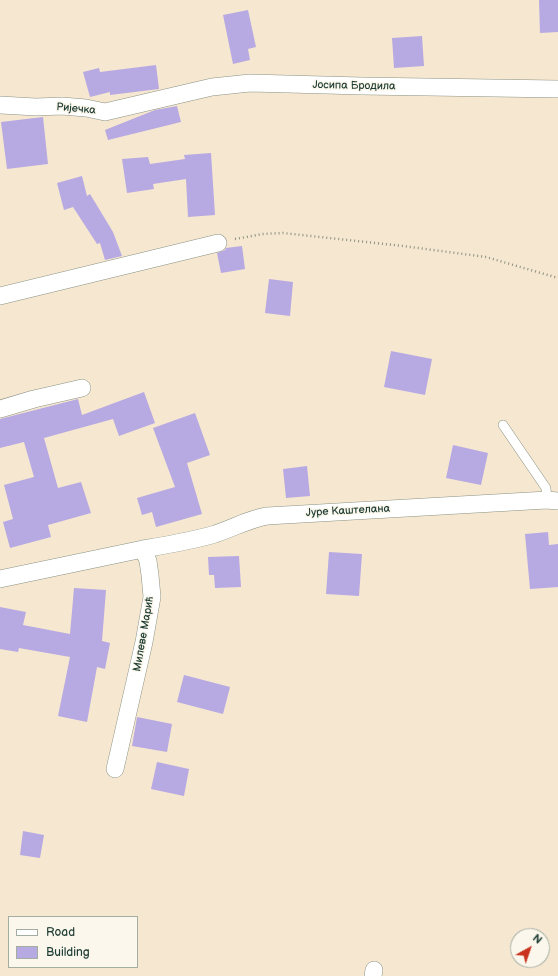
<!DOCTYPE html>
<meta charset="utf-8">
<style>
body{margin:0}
#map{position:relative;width:558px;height:976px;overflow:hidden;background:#f6e7d1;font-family:"Balsamiq Sans",sans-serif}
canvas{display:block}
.legend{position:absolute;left:8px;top:916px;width:130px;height:52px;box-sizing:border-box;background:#fbf7ec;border:1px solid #a3ada2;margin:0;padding:5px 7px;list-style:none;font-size:12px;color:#1f3d34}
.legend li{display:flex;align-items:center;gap:8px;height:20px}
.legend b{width:20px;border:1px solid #a3ada2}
.north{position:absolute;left:510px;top:928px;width:40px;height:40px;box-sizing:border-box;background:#fbf7ec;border:1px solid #a3ada2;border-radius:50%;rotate:40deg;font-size:11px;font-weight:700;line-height:16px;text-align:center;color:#1f3d34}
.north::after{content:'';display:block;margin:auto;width:14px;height:18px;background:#c8321e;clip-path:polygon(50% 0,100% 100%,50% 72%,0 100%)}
</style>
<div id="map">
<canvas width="558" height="976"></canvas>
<ul class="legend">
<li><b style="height:5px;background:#fff"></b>Road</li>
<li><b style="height:11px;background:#b7a9e2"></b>Building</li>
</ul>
<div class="north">N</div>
</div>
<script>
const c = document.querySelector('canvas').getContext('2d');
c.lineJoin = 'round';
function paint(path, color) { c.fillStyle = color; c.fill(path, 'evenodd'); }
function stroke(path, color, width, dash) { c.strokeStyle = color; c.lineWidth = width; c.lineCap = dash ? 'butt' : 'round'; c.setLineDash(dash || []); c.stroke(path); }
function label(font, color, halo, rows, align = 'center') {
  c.font = font + ' "Balsamiq Sans",sans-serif'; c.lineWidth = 3; c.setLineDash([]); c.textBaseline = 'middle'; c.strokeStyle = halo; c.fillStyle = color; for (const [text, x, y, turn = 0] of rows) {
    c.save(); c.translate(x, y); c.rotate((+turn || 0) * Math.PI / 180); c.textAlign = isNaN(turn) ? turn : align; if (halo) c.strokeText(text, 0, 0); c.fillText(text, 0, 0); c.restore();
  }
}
paint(new Path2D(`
 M539 0H558V32L540 33Z
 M248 10 256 47 248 49 250 60 233 64 223 15Z
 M422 36 424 66 394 68 392 38Z
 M156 65 159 89 110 95V92L90 97 83 72 99 68 100 72Z
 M177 106 181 122 108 140 105 130 155 110Z
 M43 117 48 164 7 169 1 122Z
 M211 153 215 215 188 217 186 179 153 184 154 189 127 193 122 159 148 157 150 164 185 159 184 155Z
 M82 176 87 196 90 194 113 232 122 256 105 260 100 243 97 244 73 207 64 210 57 183Z
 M242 246 245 269 221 273 217 253 225 250 226 248Z
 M269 279 293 282 290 316 265 313Z
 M391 351 432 359 425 395 384 387Z
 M144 392 155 423 119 436 113 419 44 438 58 488 81 482 91 513 48 525 51 537 10 548 3 522 13 519 4 485 34 477 24 442 0 448V419L78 399 82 415Z
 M195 413 210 455 187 463 202 514 156 527 152 512 142 515 137 498 175 487 153 428Z
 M453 445 488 453 481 485 446 478Z
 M307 466 310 496 286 498 283 469Z
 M548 532 549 545 558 544V587L530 589 525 534Z
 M329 552 362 554 359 596 326 594Z
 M239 556 241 587 215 588 214 575H209L208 557Z
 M74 588 106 590 102 641 110 643 105 669 97 667 87 722 58 716 70 657 19 648 18 652 0 649V607L26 612 23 625 70 634Z
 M184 675 230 687 223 714 177 702Z
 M137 717 172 724 167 752 132 746Z
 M157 762 189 769 184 796 151 789Z
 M23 831 44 835 40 858 20 855Z`), '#b7a9e2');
const lane = new Path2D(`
 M503 425 546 488 547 500`);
const street = new Path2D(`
 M0 105 36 107 62 106 86 108 105 112 212 87 250 83 362 86 558 89
 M0 296 218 243
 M0 409 34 399 82 388
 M143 549C167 545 192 541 215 534 233 528 249 519 267 516L547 500 558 501
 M0 579 143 549 148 561 150 575 152 597 144 642 115 769
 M373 976 374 970`);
stroke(lane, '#8a9282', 10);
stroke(street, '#8a9282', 18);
stroke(new Path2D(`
 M235 239 263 234 283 233 403 246 486 257 558 278`), '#8a9282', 2.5, [1, 3]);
stroke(lane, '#fff', 9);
stroke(street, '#fff', 17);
label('11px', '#1f3d34', '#fbf7ec', [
 ["Јосипа Бродила",354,86,1],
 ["Ријечка",76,109,5],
 ["Јуре Каштелана",348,511,-3],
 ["Милеве Марић",144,634,-80]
]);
</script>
